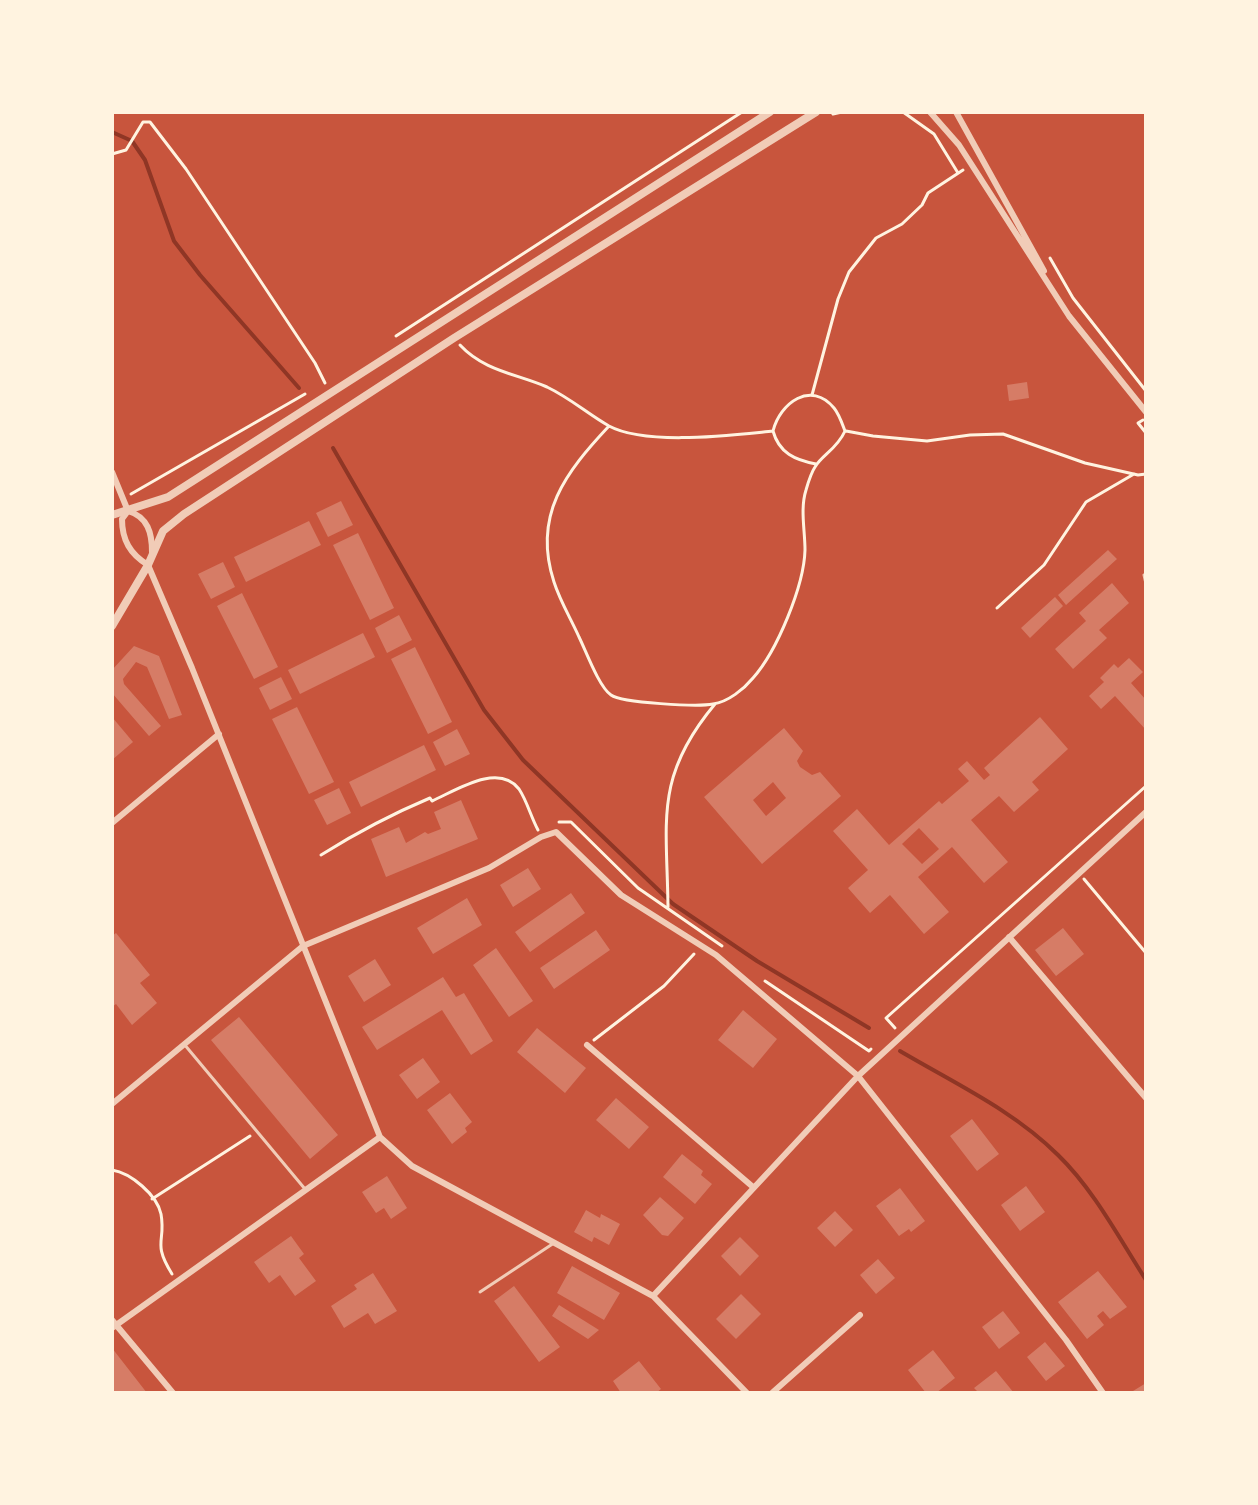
<!DOCTYPE html>
<style>
body{margin:0}
#map{position:relative;width:1258px;height:1505px;overflow:hidden;background:#c8553d;font-family:Overpass,sans-serif}
canvas{display:block}
.frame{position:absolute;inset:0;border:114px solid #fff3e0;pointer-events:none}
</style>
<div id="map">
<canvas width="1258" height="1505"></canvas>
<div class="frame"></div>
</div>
<script>
const c = document.querySelector('canvas').getContext('2d');
c.lineJoin = 'round';
function stroke(path, color, width, dash) { c.strokeStyle = color; c.lineWidth = width; c.lineCap = dash ? 'butt' : 'round'; c.setLineDash(dash || []); c.stroke(path); }
function paint(path, color) { c.fillStyle = color; c.fill(path, 'evenodd'); }
stroke(new Path2D(`
 M112 132 132 141 145 160 174 241 200 275 299 388
 M333 448 484 710 523 760 673 904 757 961 869 1028
 M900 1051C954 1083 1013 1110 1058 1155 1094 1190 1119 1238 1146 1280`), '#8f3625', 4);
paint(new Path2D(`
 M1027 382 1029 398 1009 401 1007 385Z
 M341 501 353 525 328 537 316 513Z
 M309 521 321 545 246 582 234 557Z
 M358 533 394 608 370 620 333 545Z
 M1108 550 1117 559 1066 605 1058 595Z
 M223 562 235 587 211 599 198 574Z
 M1112 583 1129 603 1099 630 1107 638 1073 669 1055 649 1086 621 1079 613Z
 M242 593 278 667 254 679 217 606Z
 M1055 597 1063 606 1030 638 1021 628Z
 M399 615 412 640 387 653 375 628Z
 M363 633 375 657 300 694 288 670Z
 M134 646 159 656 182 715 169 719 147 667 136 662 123 679 124 684 161 726 149 736 112 693V670Z
 M415 647 452 722 428 734 391 659Z
 M1129 658 1143 672 1131 683 1146 700V730L1115 696 1101 709 1089 696 1104 682 1100 678 1114 664 1118 668Z
 M281 677 292 699 270 710 259 688Z
 M297 707 334 782 309 794 272 719Z
 M112 717 133 742 112 760Z
 M1040 717 1068 749 1032 782 1039 790 1014 812 999 796 971 820 1008 862 984 883 952 847 918 877 949 912 924 934 890 895 870 913 848 888 868 870 833 831 857 809 889 845 939 801 942 804 969 781 958 769 967 761 984 780 990 775 984 768ZM919 828 939 849 922 864 902 844Z
 M784 728 803 751 797 761 800 767 812 775 820 772 841 796 762 864 704 797ZM773 782 786 798 766 816 753 800Z
 M457 729 470 754 445 766 433 742Z
 M424 745 436 770 361 807 349 782Z
 M339 788 351 813 327 825 314 800Z
 M461 800 478 839 386 877 371 839 399 827 406 843 425 832 428 834 441 829 434 812Z
 M528 868 541 889 513 907 500 885Z
 M571 893 585 913 530 952 515 932Z
 M467 898 482 925 433 954 417 928Z
 M1063 928 1084 954 1056 976 1035 950Z
 M596 930 610 950 554 989 540 968Z
 M116 933 150 975 140 983 157 1003 132 1025 116 1004 112 1007V936Z
 M496 948 533 1001 509 1017 473 965Z
 M375 959 391 985 364 1002 348 976Z
 M443 977 456 997 464 993 493 1041 471 1055 442 1010 377 1050 362 1027Z
 M743 1010 777 1039 753 1068 718 1040Z
 M239 1017 338 1135 310 1159 211 1040Z
 M537 1028 586 1068 565 1093 517 1052Z
 M423 1058 440 1082 417 1099 399 1075Z
 M450 1093 472 1122 465 1128 467 1132 452 1144 427 1110Z
 M616 1098 649 1127 629 1149 596 1120Z
 M972 1119 999 1154 977 1171 950 1136Z
 M682 1154 703 1171 701 1175 712 1184 695 1204 663 1177Z
 M387 1176 407 1208 391 1219 384 1208 376 1213 362 1192Z
 M1026 1186 1045 1212 1020 1231 1001 1205Z
 M900 1188 925 1221 911 1232 909 1229 899 1236 876 1206Z
 M660 1197 684 1218 668 1236 662 1235 643 1215Z
 M586 1210 600 1218 601 1214 620 1224 609 1245 594 1237 592 1242 574 1232Z
 M835 1211 853 1230 835 1247 817 1228Z
 M291 1236 304 1254 299 1258 316 1281 295 1296 280 1275 269 1283 254 1262Z
 M740 1237 759 1256 740 1276 721 1256Z
 M878 1259 895 1278 876 1294 860 1275Z
 M572 1266 620 1293 604 1320 557 1293Z
 M1098 1271 1127 1307 1110 1319 1103 1311 1097 1316 1104 1325 1087 1339 1058 1302Z
 M373 1273 397 1311 375 1324 368 1313 344 1328 331 1306 357 1289 354 1285Z
 M514 1286 560 1347 539 1362 494 1301Z
 M741 1294 761 1314 736 1339 716 1319Z
 M559 1305 599 1330 588 1339 552 1316Z
 M1003 1311 1020 1333 999 1349 982 1327Z
 M1045 1342 1065 1366 1046 1381 1027 1357Z
 M112 1348 147 1393H115L112 1389Z
 M933 1350 955 1378 936 1393H926L908 1370Z
 M639 1361 661 1389 656 1393H621L613 1381Z
 M996 1371 1014 1393H979L974 1388Z
 M1146 1383V1393H1134L1133 1391Z`), '#d67c66');
stroke(new Path2D(`
 M832 112 833 114 842 112
 M903 112 934 134 958 173
 M112 154 126 150 143 122H150L186 169 315 363 325 383
 M1050 258 1073 298 1146 391
 M396 336 742 112
 M460 345C484 371 517 374 547 387 570 398 588 414 609 426 646 446 732 435 773 431
 M812 395 838 299 849 272 876 238 902 224 922 205 928 193 963 170
 M1143 420 1138 423 1146 433
 M609 426C566 472 532 515 554 582 560 601 571 619 579 637 586 651 599 687 611 695 622 703 698 707 713 704 728 702 744 689 753 678 777 651 804 586 805 550 805 530 800 509 806 490 808 483 811 473 815 467 822 455 837 449 845 431 842 423 839 414 834 408 811 380 780 403 773 431 779 453 795 460 816 464
 M846 431 873 436 927 441 970 435 1003 434 1085 463 1138 475 1146 474
 M131 494 305 394
 M997 608 1044 565 1086 502 1134 474
 M559 822H571L638 888 722 946
 M321 855C356 833 392 814 430 798L432 801C455 791 498 762 519 789 527 801 531 817 538 830
 M1084 879 1146 953
 M668 907C667 820 654 777 715 704
 M765 981 869 1051 871 1049
 M895 1028 886 1018 1146 786
 M594 1040 664 986 694 954
 M112 1170C131 1173 157 1195 161 1214 166 1242 152 1242 172 1274
 M152 1199 250 1136`), '#fff3e0', 3);
stroke(new Path2D(`
 M1144 575 1146 584
 M184 1044 305 1189
 M480 1292 554 1243`), '#f1ccb7', 3);
stroke(new Path2D(`
 M930 112 959 145 1069 316 1146 412
 M956 112 1044 271
 M112 472 128 511
 M128 511 122 519C122 540 130 554 148 565L192 668 380 1137 412 1166 653 1296 747 1393
 M128 511C148 517 152 533 152 552
 M112 823 219 734
 M1009 937 1146 1098
 M587 1045 753 1187
 M112 1104 303 946 489 868 541 837 556 832 621 895 716 955 858 1076 1066 1340 1103 1393
 M653 1296 858 1076 1146 812
 M112 1320 173 1393
 M112 1328 380 1137
 M772 1393 860 1315`), '#f1ccb7', 6);
stroke(new Path2D(`
 M112 515 168 497 770 112
 M112 626 148 565 163 531 184 514 454 338 816 112`), '#f1ccb7', 8);
</script>
